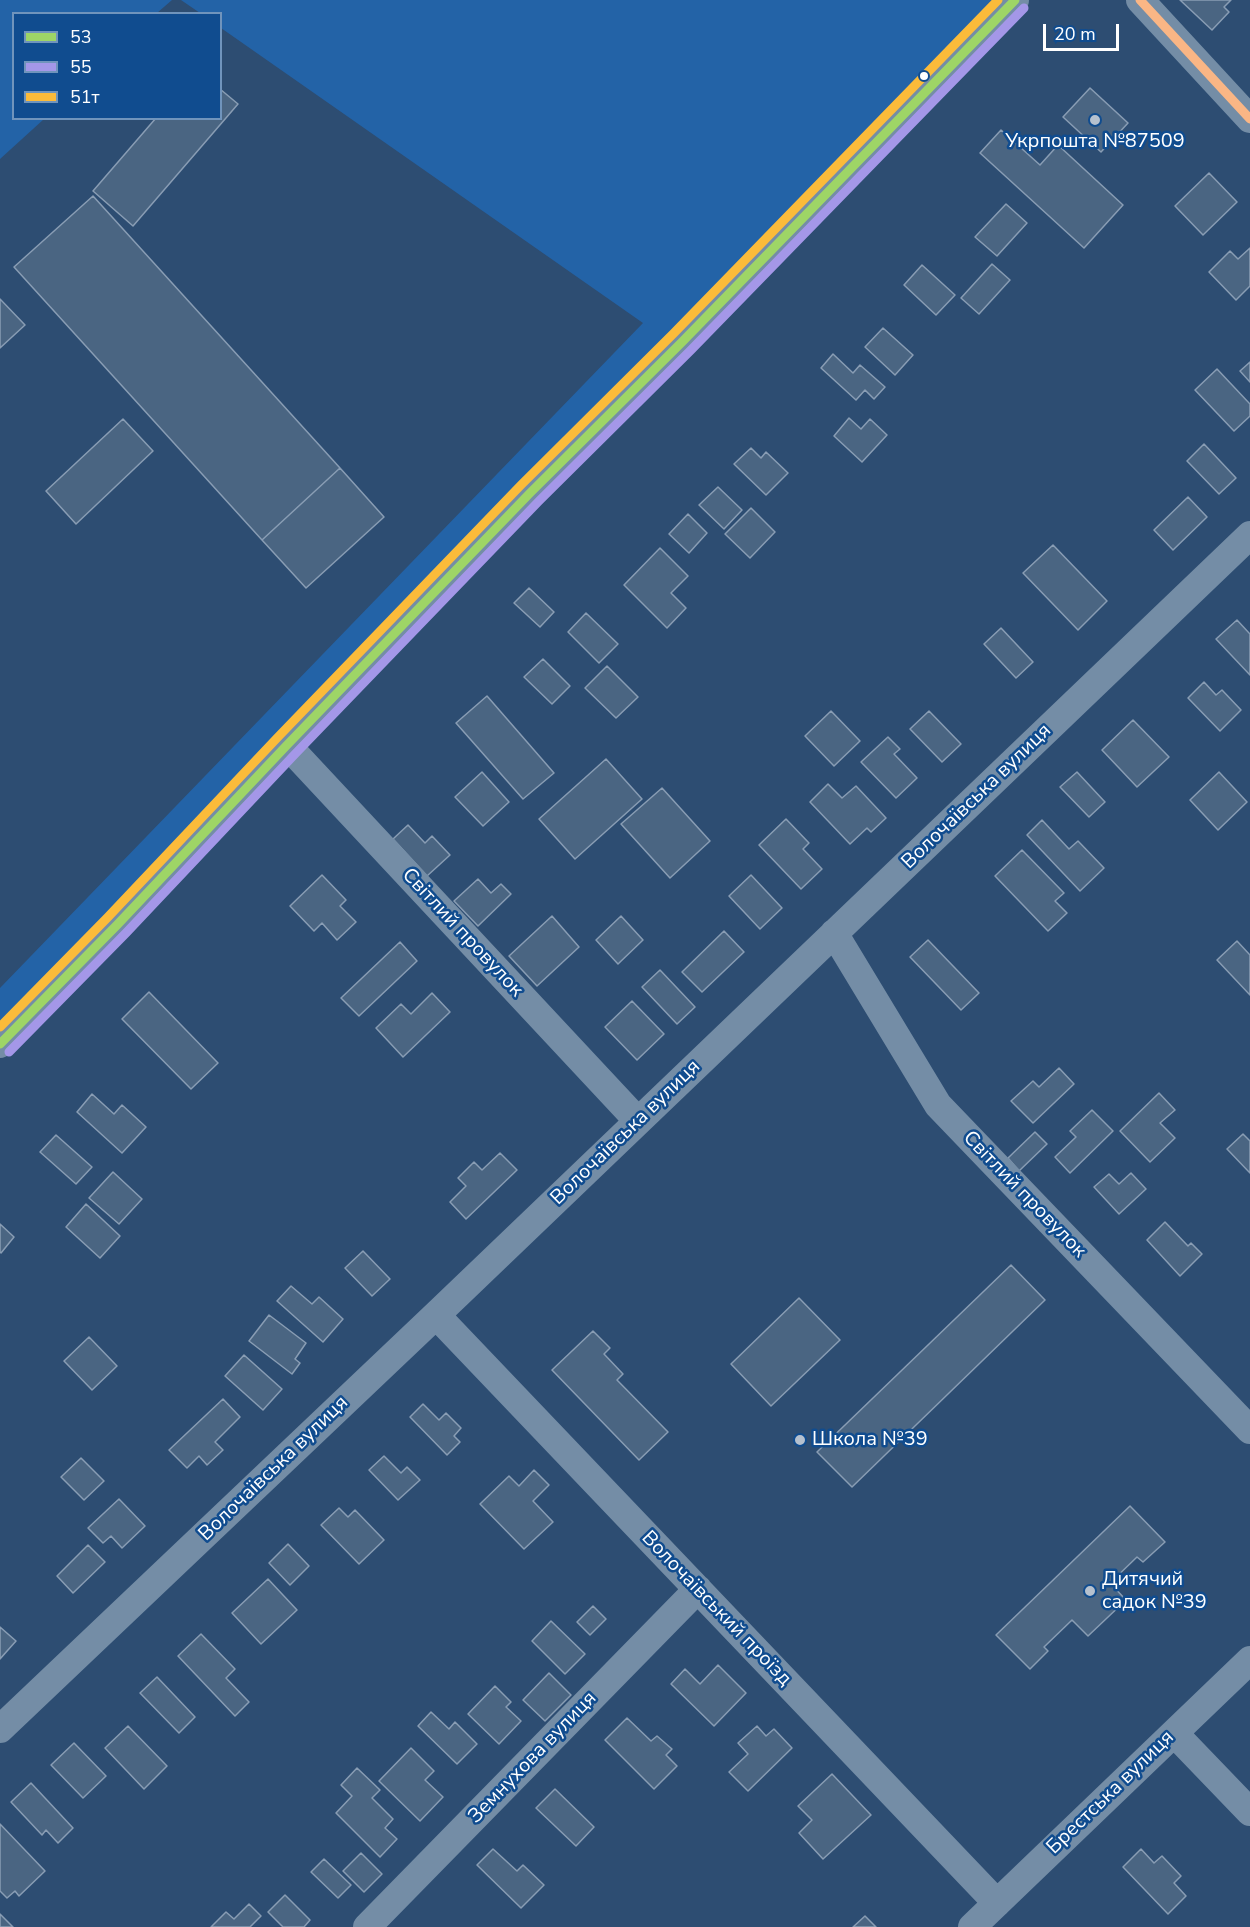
<!DOCTYPE html>
<meta charset="utf-8">
<style>
body{margin:0}
#map{position:relative;width:1250px;height:1927px;overflow:hidden;background:#2d4d72;font-family:"Nunito Sans",sans-serif}
canvas{display:block}
.legend{position:absolute;left:12px;top:12px;width:210px;height:108px;box-sizing:border-box;background:#104c8f;border:2px solid #7094bc;margin:0;padding:8px 10px;list-style:none;font-size:18px;color:#fff}
.legend li{display:flex;align-items:center;gap:12px;height:30px}
.legend b{width:30px;border:2px solid #7094bc}
.scale{position:absolute;left:1043px;top:24px;width:76px;height:27px;box-sizing:border-box;border:3px solid #fff;border-top:0;padding-left:8px;font-size:18px;line-height:21px;white-space:nowrap;color:#fff;-webkit-text-stroke:4px #104c8f;paint-order:stroke}
</style>
<div id="map">
<canvas width="1250" height="1927"></canvas>
<ul class="legend">
<li><b style="height:8px;background:#9ed566"></b>53</li>
<li><b style="height:8px;background:#a497e8"></b>55</li>
<li><b style="height:8px;background:#fbbb3a"></b>51т</li>
</ul>
<div class="scale">20 m</div>
</div>
<script>
const c = document.querySelector('canvas').getContext('2d');
c.lineJoin = 'round';
function paint(path, color) { c.fillStyle = color; c.fill(path, 'evenodd'); }
function stroke(path, color, width, dash) { c.strokeStyle = color; c.lineWidth = width; c.lineCap = dash ? 'butt' : 'round'; c.setLineDash(dash || []); c.stroke(path); }
function label(font, color, halo, rows, align = 'center') {
  c.font = font + ' "Nunito Sans",sans-serif'; c.lineWidth = 5; c.setLineDash([]); c.textBaseline = 'middle'; c.strokeStyle = halo; c.fillStyle = color; for (const [text, x, y, turn = 0] of rows) {
    c.save(); c.translate(x, y); c.rotate((+turn || 0) * Math.PI / 180); c.textAlign = isNaN(turn) ? turn : align; if (halo) c.strokeText(text, 0, 0); c.fillText(text, 0, 0); c.restore();
  }
}
paint(new Path2D(`
 M0 0H172L157 13 14 14V118L44 119 0 159Z
 M181 0H1015L0 1044V988L643 323 221 28 220 14 200 13Z`), '#2363a7');
const building = new Path2D(`
 M1180 0H1231L1224 7 1229 12 1212 30Z
 M1090 88 1128 123 1101 152 1063 117Z
 M220 89 238 104 133 226 93 191 156 118H220Z
 M1001 130 1040 165 1058 145 1123 205 1084 248 980 153Z
 M1209 173 1237 202 1203 235 1175 206Z
 M93 196 340 468 262 540 14 267Z
 M1006 204 1027 223 997 256 975 237Z
 M1250 248V286L1236 300 1209 272 1230 251 1238 259Z
 M992 264 1010 280 979 314 961 298Z
 M922 265 955 295 936 315 904 285Z
 M0 299 25 325 0 348Z
 M883 328 913 355 895 375 865 347Z
 M833 354 853 373 860 365 885 387 874 399 865 390 856 400 821 368Z
 M1250 362V382L1240 371Z
 M1217 369 1250 404V416L1234 431 1195 390Z
 M849 418 861 429 870 419 887 435 862 462 834 436Z
 M123 419 153 451 76 524 46 491Z
 M1204 444 1236 478 1219 494 1187 461Z
 M751 448 761 458 766 452 788 473 766 495 734 464Z
 M340 468 384 517 306 588 262 540Z
 M718 487 742 510 724 529 699 505Z
 M1188 497 1207 517 1173 550 1154 530Z
 M751 508 775 532 750 558 725 534Z
 M688 514 707 533 689 553 669 534Z
 M1053 545 1107 601 1078 630 1023 573Z
 M660 548 688 576 671 593 686 608 667 628 624 585Z
 M529 588 554 612 540 627 514 603Z
 M586 613 618 644 599 663 568 632Z
 M1237 620 1250 634V675L1216 639Z
 M1001 628 1033 662 1016 678 984 644Z
 M543 659 570 686 552 704 524 677Z
 M607 666 638 697 616 718 585 688Z
 M1204 682 1216 695 1222 690 1241 710 1220 731 1188 698Z
 M487 696 554 773 523 799 456 723Z
 M831 711 860 741 834 766 805 736Z
 M929 711 961 744 942 762 910 729Z
 M1133 720 1169 757 1137 787 1102 750Z
 M888 737 900 749 894 754 917 778 896 798 861 762Z
 M606 759 642 799 575 859 539 819Z
 M482 772 509 802 483 826 455 797Z
 M1077 772 1105 802 1089 817 1060 787Z
 M1219 772 1247 802 1218 830 1190 800Z
 M828 784 842 798 856 786 886 818 871 832 867 828 850 844 810 802Z
 M662 788 710 841 670 878 621 824Z
 M786 819 809 843 803 849 822 869 801 889 759 845Z
 M1042 820 1069 849 1078 841 1104 868 1080 891 1027 835Z
 M408 825 425 843 432 836 450 855 427 876 393 839Z
 M1022 850 1064 893 1055 901 1067 913 1048 931 995 876Z
 M322 875 346 900 340 906 356 922 337 940 322 923 314 931 290 906Z
 M751 875 782 908 760 929 729 896Z
 M478 879 491 893 501 884 511 894 478 926 454 901Z
 M552 916 579 947 537 986 509 956Z
 M621 916 643 940 618 964 596 940Z
 M724 931 744 952 702 992 682 972Z
 M928 940 979 993 961 1010 910 957Z
 M1237 941 1250 955V995L1217 960Z
 M400 942 417 961 359 1016 341 998Z
 M660 970 695 1007 677 1024 642 987Z
 M149 992 218 1063 191 1089 122 1019Z
 M432 993 450 1012 403 1057 376 1028 401 1004 411 1014Z
 M632 1001 664 1034 637 1060 605 1027Z
 M1059 1068 1074 1084 1033 1123 1011 1101 1033 1081 1039 1087Z
 M1159 1093 1175 1110 1160 1123 1175 1138 1150 1162 1120 1131Z
 M92 1094 114 1114 122 1105 146 1127 122 1153 77 1112Z
 M1092 1110 1113 1131 1070 1173 1055 1157 1076 1137 1070 1131Z
 M1035 1132 1047 1144 1019 1171 1008 1158Z
 M1243 1134 1250 1141V1173L1227 1149Z
 M56 1135 92 1167 76 1184 40 1152Z
 M500 1153 517 1170 466 1219 450 1202 466 1186 458 1178 474 1162 482 1170Z
 M113 1172 142 1199 119 1224 89 1198Z
 M1131 1173 1146 1189 1119 1214 1094 1187 1109 1174 1119 1184Z
 M86 1204 120 1236 100 1258 66 1227Z
 M1165 1222 1188 1246 1191 1243 1202 1254 1180 1276 1147 1240Z
 M0 1224 14 1237 1 1253 0 1252Z
 M363 1251 390 1279 372 1296 345 1268Z
 M1011 1265 1045 1300 852 1487 817 1452Z
 M291 1286 312 1304 319 1297 343 1319 323 1342 277 1301Z
 M799 1298 840 1340 771 1406 731 1364Z
 M269 1315 306 1343 295 1359 300 1363 292 1374 249 1341Z
 M593 1331 610 1348 604 1354 623 1374 617 1380 668 1432 639 1460 552 1370Z
 M89 1337 117 1366 92 1390 64 1361Z
 M244 1355 282 1389 263 1410 225 1376Z
 M223 1399 240 1417 215 1442 223 1450 207 1465 199 1456 187 1468 169 1450Z
 M423 1404 439 1420 446 1413 461 1428 454 1436 460 1442 447 1455 410 1417Z
 M384 1456 401 1473 407 1467 420 1480 398 1500 369 1470Z
 M81 1458 104 1481 84 1500 61 1477Z
 M534 1470 549 1485 533 1501 553 1522 524 1549 480 1504 509 1476 519 1486Z
 M119 1499 145 1526 122 1548 111 1536 103 1543 88 1528Z
 M1130 1506 1165 1542 1143 1562 1137 1557 1110 1583 1126 1600 1088 1636 1072 1620 1044 1647 1048 1651 1030 1669 996 1635Z
 M339 1508 348 1517 355 1510 384 1540 359 1564 321 1525Z
 M288 1544 309 1566 290 1585 269 1563Z
 M88 1545 105 1562 73 1593 57 1576Z
 M268 1579 297 1610 261 1644 232 1613Z
 M593 1606 606 1619 590 1635 577 1622Z
 M551 1621 585 1654 565 1674 532 1641Z
 M0 1627 16 1641 0 1659Z
 M201 1634 235 1669 226 1678 249 1702 235 1716 178 1656Z
 M718 1665 746 1693 714 1726 671 1684 685 1669 700 1684Z
 M549 1673 571 1695 545 1721 523 1700Z
 M157 1677 195 1717 179 1733 140 1693Z
 M495 1686 511 1702 506 1707 521 1721 499 1744 468 1714Z
 M431 1712 449 1729 455 1722 477 1744 457 1764 418 1726Z
 M627 1718 651 1741 657 1736 672 1749 666 1755 677 1766 654 1789 605 1740Z
 M128 1726 167 1766 144 1789 105 1748Z
 M757 1726 766 1736 774 1729 792 1748 748 1791 729 1772 748 1754 738 1743Z
 M74 1743 106 1776 83 1798 51 1765Z
 M411 1748 434 1771 425 1780 443 1797 420 1821 379 1781Z
 M357 1768 380 1790 372 1798 393 1819 385 1828 397 1839 380 1857 336 1813 352 1796 341 1785Z
 M832 1774 871 1815 823 1859 799 1833 812 1820 798 1806Z
 M31 1783 73 1828 58 1843 46 1830 42 1835 11 1802Z
 M555 1789 594 1827 576 1846 536 1808Z
 M0 1824 45 1871 19 1896 15 1891 7 1898 0 1891Z
 M493 1849 517 1871 523 1865 544 1885 521 1908 477 1865Z
 M1141 1849 1154 1863 1162 1856 1181 1876 1174 1883 1186 1896 1168 1914 1123 1867Z
 M361 1853 382 1874 364 1892 343 1871Z
 M324 1859 351 1885 338 1898 311 1872Z
 M285 1895 310 1920 304 1927H283L268 1912Z
 M249 1904 261 1916 250 1927H211L226 1912 234 1919Z
 M0 1914 13 1927H0Z
 M865 1916 876 1927H853Z`);
paint(building, '#4a6582');
stroke(building, '#899db4', 1.5);
stroke(new Path2D(`
 M1140 0 1250 119
 M287 745 638 1121
 M834 933 938 1105 1250 1430
 M0 1044 117 925 287 745 530 493 682 342 1015 0
 M436 1315 997 1903
 M0 1729 436 1315 1250 535
 M1174 1733 1250 1812
 M367 1927 698 1589
 M972 1927 1250 1660`), '#748da6', 28);
stroke(new Path2D(`
 M0 1044 117 925 287 745 530 493 682 342 1015 0`), '#9ed566', 9);
stroke(new Path2D(`
 M9 1052 126 933 296 753 539 501 691 350 1024 8`), '#a497e8', 9);
stroke(new Path2D(`
 M0 1027 108 917 278 737 521 485 673 334 998 0`), '#fbbb3a', 9);
stroke(new Path2D(`
 M1140 0 1250 119`), '#fab685', 9);
for (const [x, y, r, color] of [
 [924,76,5,"#fff"],
 [1095,120,6,"#b6c1ce"],
 [800,1440,6,"#b6c1ce"],
 [1090,1591,6,"#b6c1ce"]
]) { const dot = new Path2D(); dot.arc(x, y, r, 0, 2 * Math.PI); c.fillStyle = color; c.fill(dot); stroke(dot, '#104c8f', 2); }
label('20px', '#fff', '#104c8f', [
 ["Укрпошта №87509",1095,142,"center"],
 ["Школа №39",812,1440],
 ["Дитячий",1102,1580],
 ["садок №39",1102,1603]
], 'left');
label('20px', '#fff', '#104c8f', [
 ["Волочаївська вулиця",977,797,-44],
 ["Світлий провулок",462,933,47],
 ["Волочаївська вулиця",626,1133,-44],
 ["Світлий провулок",1024,1195,46],
 ["Волочаївська вулиця",274,1469,-44],
 ["Волочаївський проїзд",716,1609,46],
 ["Земнухова вулиця",533,1758,-46],
 ["Брестська вулиця",1111,1793,-44]
]);
</script>
